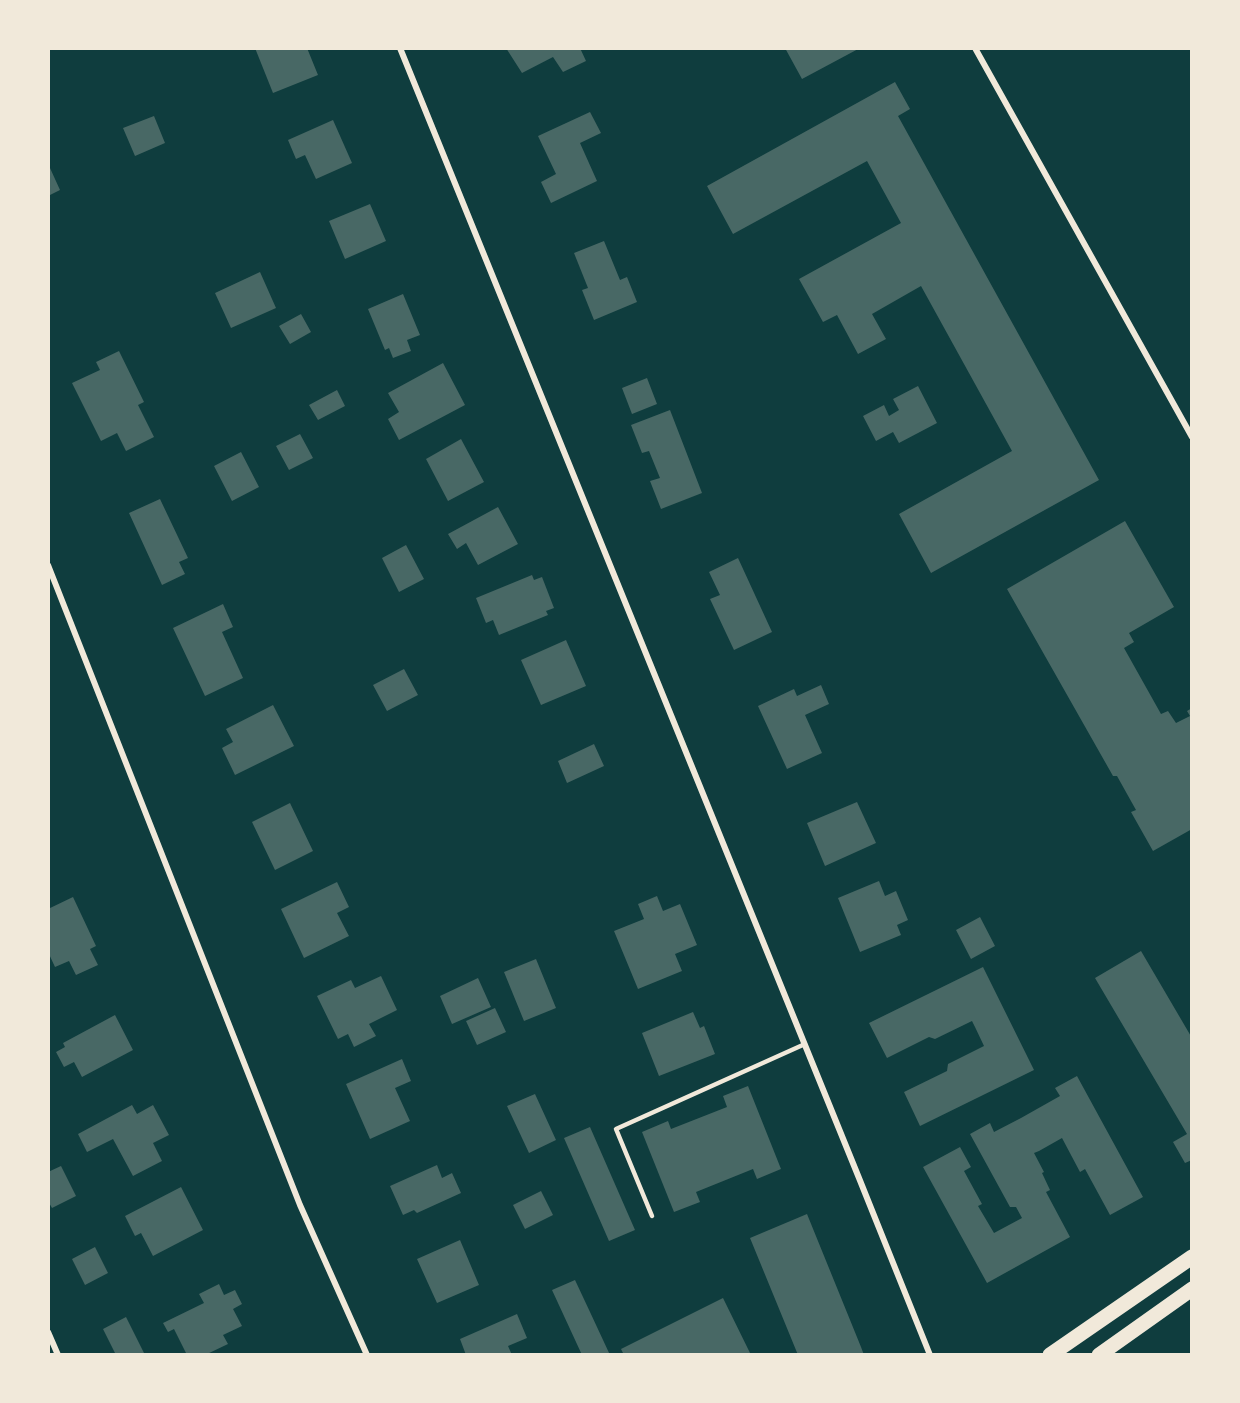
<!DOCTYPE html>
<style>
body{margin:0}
#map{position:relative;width:1240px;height:1403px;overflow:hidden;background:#0f3d3e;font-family:"Roboto Condensed",sans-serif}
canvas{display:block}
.frame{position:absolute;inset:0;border:50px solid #f1e9da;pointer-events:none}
</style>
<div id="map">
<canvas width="1240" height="1403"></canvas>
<div class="frame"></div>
</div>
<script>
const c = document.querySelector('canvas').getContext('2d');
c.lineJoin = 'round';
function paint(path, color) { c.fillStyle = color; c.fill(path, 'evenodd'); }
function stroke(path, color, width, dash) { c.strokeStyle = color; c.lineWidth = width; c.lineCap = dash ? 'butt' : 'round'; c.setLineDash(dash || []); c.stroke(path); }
paint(new Path2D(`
 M255 48H307L318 75 273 93Z
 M506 48H580L586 61 563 72 553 57 522 73Z
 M785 48H860L802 79Z
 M895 82 910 109 898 116 1099 480 931 573 899 514 1012 451 921 286 872 314 886 339 858 354 837 315 823 322 799 279 901 223 867 161 733 234 707 186Z
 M590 112 601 133 580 143 597 181 551 203 541 182 556 174 538 136Z
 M154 116 165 143 135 156 123 128Z
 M333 120 352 163 316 179 305 155 296 159 288 140Z
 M50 168 60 190 48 196V170Z
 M370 204 386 241 345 259 329 221Z
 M604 241 620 280 627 277 637 302 594 320 582 290 588 288 574 253Z
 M260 272 276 308 231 328 215 293Z
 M403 294 420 335 407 340 411 351 393 358 389 348 385 350 368 309Z
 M301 314 311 332 290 344 279 326Z
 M119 351 144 402 138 405 154 437 126 451 117 433 101 441 72 383 100 370 96 362Z
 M443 363 465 405 399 440 388 419 399 412 388 393Z
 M647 378 657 404 632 414 622 388Z
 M918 386 937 423 899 443 893 432 876 441 863 416 884 405 889 416 899 410 893 399Z
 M337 390 345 406 318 420 309 405Z
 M670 410 702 493 661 509 650 481 660 478 649 451 642 453 631 425Z
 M300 434 313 458 289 470 276 446Z
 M461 439 484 482 448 501 426 459Z
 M241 452 259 487 232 501 214 466Z
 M160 499 188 558 179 562 185 574 162 585 129 513Z
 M498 507 518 544 478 565 466 543 457 549 448 534Z
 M1125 521 1174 607 1129 633 1134 642 1124 648 1161 714 1168 711 1176 723 1190 716 1187 711 1192 708V829L1153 851 1131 812 1136 810 1117 776H1113L1007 589Z
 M406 545 424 579 399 592 382 558Z
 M738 558 772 632 734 650 710 599 720 595 709 572Z
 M532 575 534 580 542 577 554 608 546 611 548 615 499 635 493 620 486 623 476 598Z
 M223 604 233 627 222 632 243 678 205 696 173 628Z
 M566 640 586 686 541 705 521 660Z
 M404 669 418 695 387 711 373 685Z
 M821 685 829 704 805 715 822 753 787 769 758 706 794 689 797 696Z
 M273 705 294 746 235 775 222 748 233 742 226 729Z
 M594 744 604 766 567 783 558 761Z
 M857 802 876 843 825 866 807 823Z
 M290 803 313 851 275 870 252 822Z
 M879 881 885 896 896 891 908 920 897 925 901 935 860 952 838 898Z
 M337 882 349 907 337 913 349 936 304 958 281 909Z
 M657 896 663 911 680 904 697 945 675 954 682 971 638 989 614 931 644 919 638 904Z
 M73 897 96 946 90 949 98 965 76 975 69 961 55 967 48 952V909Z
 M980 917 995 946 971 959 956 930Z
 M1141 951 1192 1038V1160L1185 1163 1173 1142 1187 1134 1095 978Z
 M536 959 556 1008 524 1021 504 972Z
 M983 967 1034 1070 920 1126 904 1092 947 1071 948 1064 984 1046 975 1027 972 1021 935 1039 929 1037 887 1058 869 1023Z
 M381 976 397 1010 369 1024 376 1036 354 1047 348 1034 338 1039 317 996 351 980 355 988Z
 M478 978 491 1007 452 1024 440 996Z
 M495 1008 506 1032 477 1045 466 1021Z
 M693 1012 700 1028 704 1026 715 1054 659 1076 642 1033Z
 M115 1015 133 1050 82 1077 74 1062 64 1067 56 1052 65 1047 63 1043Z
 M402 1059 411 1081 395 1088 410 1121 370 1139 346 1084Z
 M1077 1076 1143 1197 1110 1215 1085 1169 1080 1172 1062 1138 1039 1151 1034 1153 1044 1172 1042 1173 1050 1190 1046 1192 1070 1237 987 1283 923 1167 960 1147 971 1167 964 1171 982 1204 978 1206 994 1233 1022 1218 1016 1207H1010L970 1134 990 1123 994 1132 1021 1118 1060 1096 1055 1088Z
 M748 1086 781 1169 757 1179 753 1169 696 1192 700 1202 674 1212 642 1132 668 1121 671 1129 727 1107 723 1096Z
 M535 1094 556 1140 529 1153 507 1106Z
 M132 1105 137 1114 153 1105 169 1135 153 1143 162 1161 133 1176 113 1139 87 1152 78 1134Z
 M590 1127 635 1230 609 1241 564 1138Z
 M437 1165 442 1178 452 1173 461 1193 417 1213 414 1210 403 1215 390 1186Z
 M61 1166 76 1196 52 1208 48 1201V1172Z
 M181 1187 203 1230 153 1256 141 1233 135 1236 125 1216Z
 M541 1191 553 1215 525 1229 513 1205Z
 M807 1214 861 1347 864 1355H798L750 1238Z
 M460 1240 479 1285 437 1303 417 1259Z
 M95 1247 108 1273 85 1285 72 1259Z
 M575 1280 590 1312 610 1355H582L552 1290Z
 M219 1284 224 1295 235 1290 242 1304 233 1309 242 1326 223 1335 228 1344 205 1355H187L174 1329 168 1332 163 1323 204 1303 199 1294Z
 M723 1298 751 1355H624L621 1349Z
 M517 1314 527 1338 508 1346 512 1355H466L460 1339Z
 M126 1317 145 1355H116L103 1329Z`), '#486865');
stroke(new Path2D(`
 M652 1216 616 1129 805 1044`), '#f1e9da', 4.5);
stroke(new Path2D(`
 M400 48 859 1178 930 1355
 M975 48 1192 437
 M48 565 300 1205 367 1355
 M48 1332 58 1355`), '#f1e9da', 6);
stroke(new Path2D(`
 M1050 1355 1192 1257
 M1099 1355 1192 1289`), '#f1e9da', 15);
</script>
